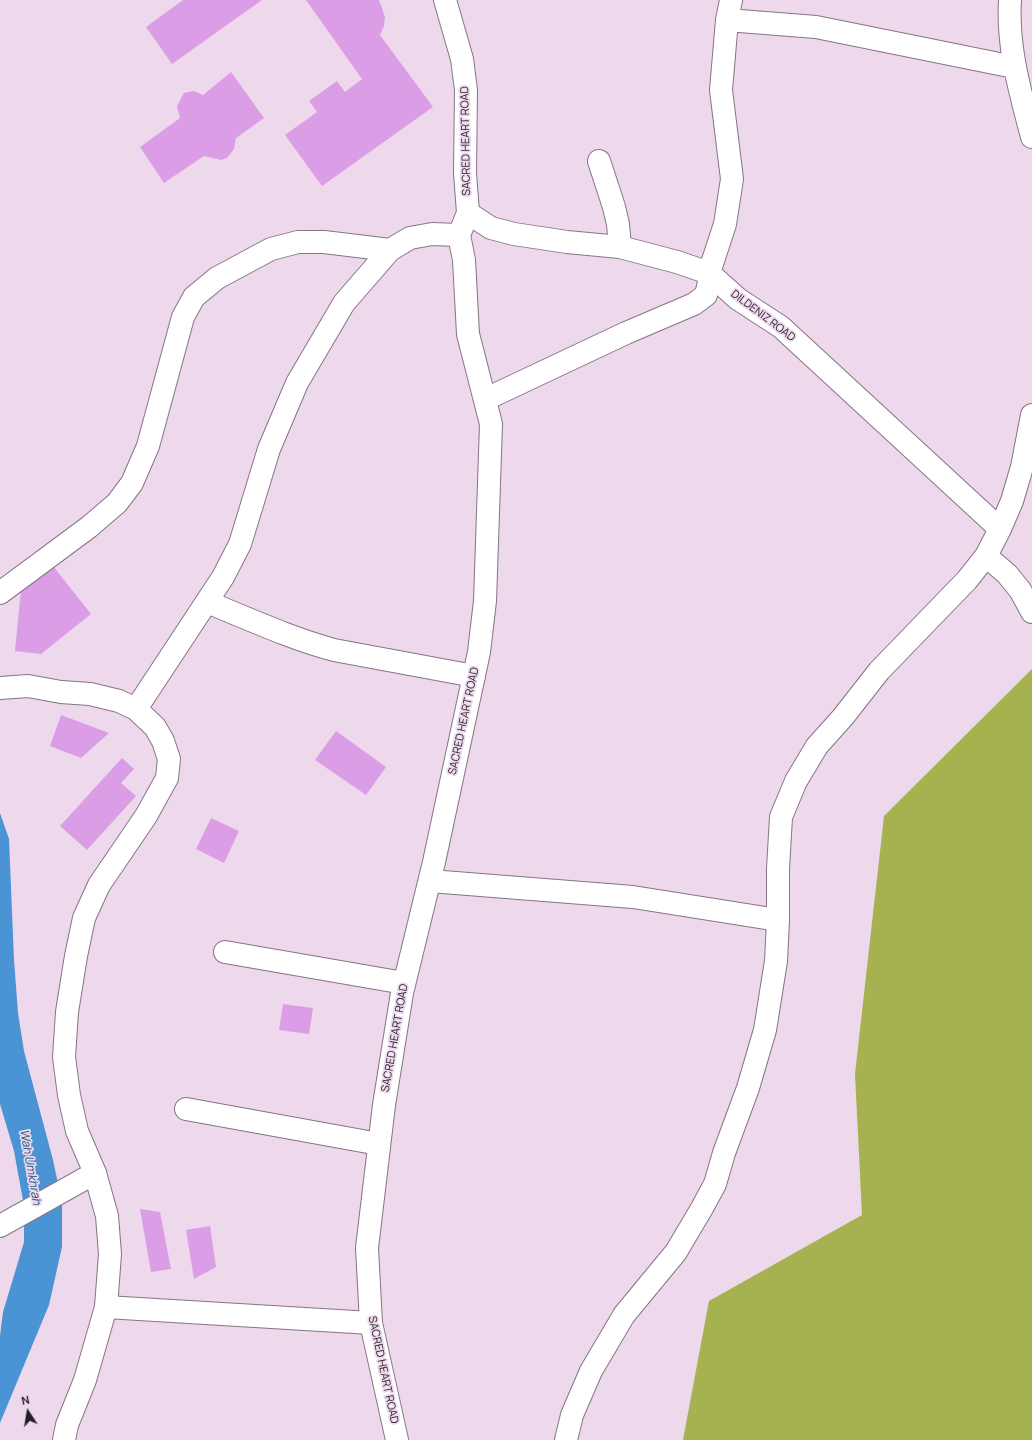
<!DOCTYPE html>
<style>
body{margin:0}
#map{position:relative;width:1032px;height:1440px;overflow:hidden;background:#edd8ec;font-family:Manrope,sans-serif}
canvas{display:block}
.north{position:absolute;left:8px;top:1392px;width:40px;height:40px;-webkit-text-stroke:3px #edd8ec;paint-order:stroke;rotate:348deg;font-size:11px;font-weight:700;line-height:16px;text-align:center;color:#251d24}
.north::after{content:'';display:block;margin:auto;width:14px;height:18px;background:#251d24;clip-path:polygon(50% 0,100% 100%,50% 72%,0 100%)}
</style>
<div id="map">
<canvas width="1032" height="1440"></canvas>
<div class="north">N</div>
</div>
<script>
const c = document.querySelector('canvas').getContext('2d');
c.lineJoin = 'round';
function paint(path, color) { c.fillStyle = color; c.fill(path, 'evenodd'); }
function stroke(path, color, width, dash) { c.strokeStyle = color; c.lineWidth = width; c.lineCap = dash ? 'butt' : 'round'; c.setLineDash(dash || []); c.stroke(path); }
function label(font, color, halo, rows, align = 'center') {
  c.font = font + ' Manrope,sans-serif'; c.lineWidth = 3.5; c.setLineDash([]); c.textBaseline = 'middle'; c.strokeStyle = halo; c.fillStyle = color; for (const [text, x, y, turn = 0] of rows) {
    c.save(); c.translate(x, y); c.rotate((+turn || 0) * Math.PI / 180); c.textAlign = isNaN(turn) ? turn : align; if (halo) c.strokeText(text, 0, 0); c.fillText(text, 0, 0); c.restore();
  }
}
paint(new Path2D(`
 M1032 669V1440H683L709 1301 862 1215 855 1074 884 816Z`), '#a6b150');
paint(new Path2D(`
 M0 813 9 839 14 960 18 1013 24 1051 53 1160 62 1202V1247L49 1305 0 1423V1336L3 1312 24 1242V1206L14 1151 0 1104Z`), '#4a94d5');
paint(new Path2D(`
 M183 0H262L172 64 146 27Z
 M306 0H379L385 17 384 26 380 35 433 107 322 186 285 135 317 112 309 101 337 81 345 92 362 79Z
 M231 72 264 118 236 138 234 149 227 158 221 160 204 156 164 183 140 147 180 118 177 106 184 93 194 91 203 95Z
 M53 566 91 614 41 654 15 651 21 590Z
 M61 715 109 733 81 758 50 746Z
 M336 731 386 767 366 795 315 760Z
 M122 758 134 769 121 783 136 796 87 850 60 826Z
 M211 818 239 831 224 863 196 849Z
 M283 1004 313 1008 309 1034 279 1030Z
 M140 1209 160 1212 171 1269 151 1272Z
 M210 1226 216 1267 194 1279 186 1230Z`), '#dc9de7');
const street = new Path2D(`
 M1010 0C1007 47 1020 91 1032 137
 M727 20 816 27 1014 67
 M599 161 614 207 618 224 620 247
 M468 213 491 228 514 234 567 242 620 247 677 262 709 273 738 299 781 327 1000 529
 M486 399 626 333 694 304 706 295 709 282V273L725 224 732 179 721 90 727 20 731 0
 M986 556 1007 574 1020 590 1032 612
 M0 593 89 527 117 503 132 483 148 446 183 317 194 297 217 278 271 249 298 242H324L390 250
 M207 602C249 619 290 638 334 650L474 676
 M136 709 223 577 240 544 269 449 297 383 344 303 390 250 410 238 432 234 459 235
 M430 881 633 897 778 920
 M225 952 404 983
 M186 1109 379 1144
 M0 1226 95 1173
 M106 1307 371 1323
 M566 1440 572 1415 591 1371 624 1315 676 1252 702 1208 715 1184 724 1153 748 1088 765 1030 776 961 778 920V869L781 817 796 781 817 746 843 717 879 671 967 580 986 556 1000 529 1012 501 1022 467 1032 415`);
const secondary = new Path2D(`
 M0 688 28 686 61 692 90 694 119 701 136 709 155 727 163 741 169 759 167 778 146 816 99 885 84 918 76 956 67 1012 64 1057 69 1095 77 1131 95 1173 107 1216 110 1254 106 1307 85 1380 67 1425 64 1440
 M397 1440 371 1323 367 1248 384 1105 402 993 434 862 479 652 485 601 491 424 468 334 464 260 459 235 468 213 465 173 466 90 462 59 445 0`);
stroke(street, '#877486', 24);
stroke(secondary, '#877486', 24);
stroke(street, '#fff', 22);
stroke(secondary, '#fff', 22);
label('11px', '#251d24', '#edd8ec', [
 ["SACRED HEART ROAD",466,141,-91],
 ["DILDENIZ ROAD",763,316,37],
 ["SACRED HEART ROAD",464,721,-78],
 ["SACRED HEART ROAD",395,1038,-80],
 ["SACRED HEART ROAD",383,1370,78]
]);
label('italic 12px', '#1f537f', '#edd8ec', [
 ["Wah Umkhrah",30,1167,80]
]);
</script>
